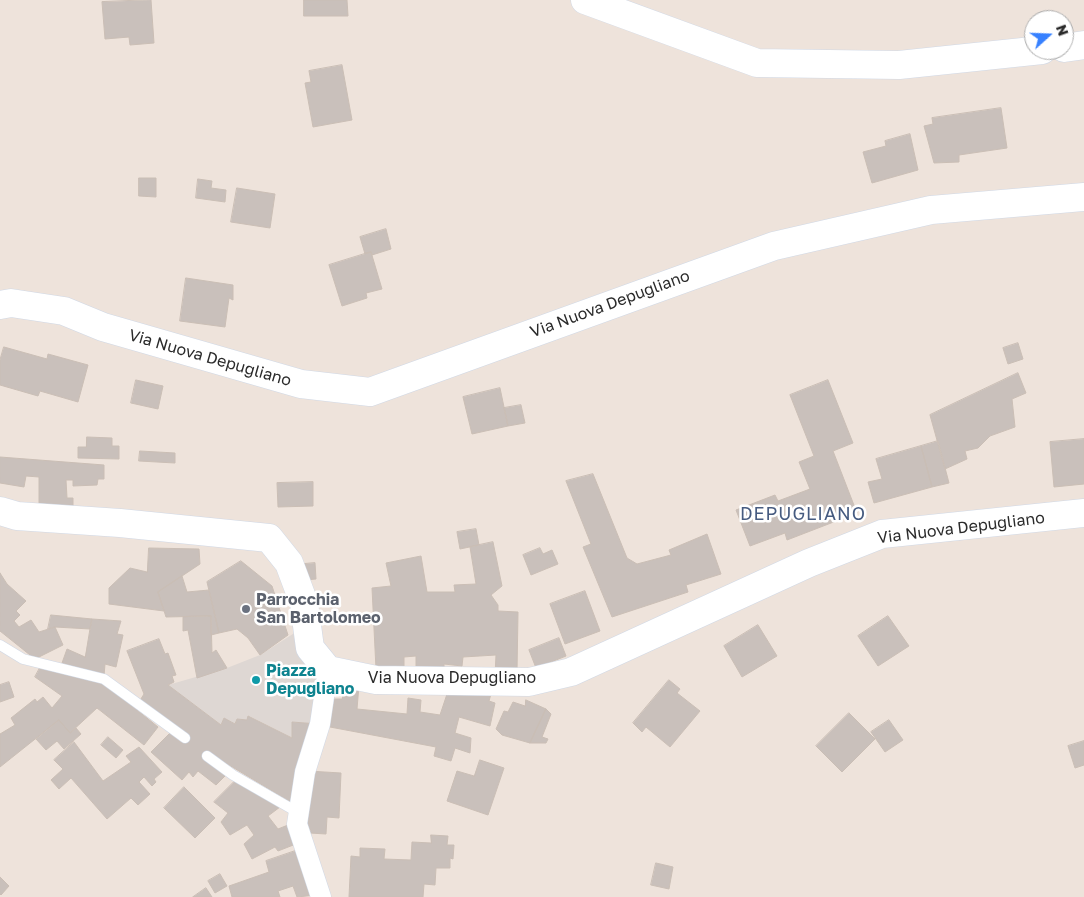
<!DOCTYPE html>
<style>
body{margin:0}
#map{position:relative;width:1084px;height:897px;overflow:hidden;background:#eee3db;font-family:"Golos Text",sans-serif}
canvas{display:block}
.north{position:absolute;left:1024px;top:10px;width:50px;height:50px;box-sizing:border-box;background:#fff;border:1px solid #aaa;border-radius:50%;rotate:70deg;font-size:14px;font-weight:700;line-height:20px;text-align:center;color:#2b2b2b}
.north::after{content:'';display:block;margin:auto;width:18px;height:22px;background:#3781ff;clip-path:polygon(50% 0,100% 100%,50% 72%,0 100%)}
</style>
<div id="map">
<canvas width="1084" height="897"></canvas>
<div class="north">N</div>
</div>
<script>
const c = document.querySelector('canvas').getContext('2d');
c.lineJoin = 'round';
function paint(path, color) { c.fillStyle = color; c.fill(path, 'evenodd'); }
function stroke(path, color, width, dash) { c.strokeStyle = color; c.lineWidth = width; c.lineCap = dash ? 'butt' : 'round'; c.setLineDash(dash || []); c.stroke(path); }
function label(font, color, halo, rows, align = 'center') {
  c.font = font + ' "Golos Text",sans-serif'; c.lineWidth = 5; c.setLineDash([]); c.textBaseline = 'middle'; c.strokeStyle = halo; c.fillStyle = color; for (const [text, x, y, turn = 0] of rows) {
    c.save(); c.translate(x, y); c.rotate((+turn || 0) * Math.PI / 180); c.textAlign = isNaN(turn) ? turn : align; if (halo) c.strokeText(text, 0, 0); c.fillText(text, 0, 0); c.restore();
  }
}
paint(new Path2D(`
 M307 625 328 670 318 724 292 722V738L249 716 247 720 237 719 235 724 224 718 221 725 168 685 227 668 260 655Z`), '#ded7d3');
const building = new Path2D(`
 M151 0 154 43 130 45 129 37 105 39 102 2Z
 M304 0H347L348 16H304Z
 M342 65 352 120 313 127 305 83 311 82 309 71Z
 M1001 108 1007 148 959 155V162L934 163 924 126 933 124 932 118Z
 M910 134 918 170 872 183 863 152 886 146 885 141Z
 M139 178H156V197L139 196Z
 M198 179 212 181 211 188 226 190 225 202 196 198Z
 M237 188 275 194 270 228 231 222Z
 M386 229 391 249 372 255 371 252 365 254 360 237Z
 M371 252 382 289 366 293 367 298 342 306 329 265Z
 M186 278 233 285V300L229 298 225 327 180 321Z
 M1018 343 1023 359 1008 364 1003 348Z
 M4 347 47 359 48 354 88 365 78 402 40 391 38 396 0 385V360Z
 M1018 373 1026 393 1012 399 1015 427 990 436 978 448 965 451 967 459 945 469 930 415Z
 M136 380 163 386 158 409 131 403Z
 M828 380 853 443 833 451 857 513 787 540 785 533 750 546 736 510 775 495 778 501 810 489 799 462 814 456 790 395Z
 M500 388 508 426 472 434 463 397Z
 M521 405 525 423 508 426 504 408Z
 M87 437 112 438V446H119V459L78 458V447H86Z
 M1084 439V484L1054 487 1050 442Z
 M938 441 949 483 932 487 921 446Z
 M921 446 932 487 874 503 868 482 882 479 876 459Z
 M140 451 175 453V463L139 461Z
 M0 457 104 465V479H98L97 485 73 486V480H66L67 498H73V508H39V477L26 476 24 487 0 483Z
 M593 474 627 558 637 564 671 555 669 550 707 534 721 574 686 585 688 592 612 617 583 547 591 544 566 481Z
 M313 482V506L278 507 277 483Z
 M476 529 479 545 460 549 457 532Z
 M493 542 502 586 491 595 498 605V611L518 612 517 672 495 675 496 655 463 657 462 666 444 664V670H416V656L404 657V670L376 669 372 588 391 586 386 563 421 556 427 592H455L454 585 476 584 470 547Z
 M149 548 199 549 200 564 158 592 164 611 109 604V588L130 568 147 572Z
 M540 548 543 554 552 550 558 564 531 575 523 555Z
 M241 561 272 586 288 635 260 655 248 638 237 629 219 633 207 582Z
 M315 563 316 579 305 580 304 564Z
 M0 573 7 584 26 601 16 611 20 615 14 621 19 627 31 620 39 632 55 627 63 645 35 659 0 631Z
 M182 576 187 592 209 590 219 633 211 635V616L166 617 158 592Z
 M585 591 600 631 565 644 550 604Z
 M51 615 92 619 90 629 55 627 48 629Z
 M211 616 212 653 216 650 227 668 197 678 188 630 183 631V617Z
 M888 616 909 646 878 666 858 636Z
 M92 619 121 621 117 634 123 635 116 667 105 664 104 676 62 663 67 649 85 657Z
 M758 625 777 656 742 677 724 646Z
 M559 638 566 656 536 668 529 650Z
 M159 639 165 654 168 653 176 675 172 676 174 682 168 685 221 725 224 718 235 724 237 719 247 720 248 716 292 738V722L318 724 294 804 209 753 205 760 225 776 216 785 198 771 193 777 189 772 182 780 151 752 170 733 182 743 188 734 139 702 144 694 127 651Z
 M41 666 100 680 158 727 144 745 97 708 70 733 59 720 0 767V734L15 725 11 718 35 699 37 702 43 697 52 708 62 696 35 677Z
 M669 680 680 689 677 693 700 711 670 747 646 727 642 732 633 723Z
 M9 682 14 697 0 702V685Z
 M343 685H359L357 709 407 714 408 698 421 700 420 712 440 715 448 691 491 694 489 701 495 703 490 726 459 717 455 733 471 738 470 753 455 748 451 761 434 756 436 747 330 727 334 699H342Z
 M526 700 546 709 530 743 502 735 496 729 504 711 508 712 513 702 525 706Z
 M546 709 551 714 542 737 548 739 546 743H530Z
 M849 713 875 739 842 772 816 746Z
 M59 720 70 733 76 728 81 734 64 749 57 741 46 750 36 739Z
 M889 720 903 740 885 752 871 732Z
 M108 737 123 750 116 758 101 745Z
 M1084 741V765L1075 768 1068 746Z
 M74 742 103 781 131 762 126 756 139 747 162 772 154 779 156 782 152 786 144 777 139 782 150 794 138 805 131 798 107 819 71 778 59 789 51 780 63 769 54 760Z
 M480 760 504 768 488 815 447 801 457 771 474 776Z
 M308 771 341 773 339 818 327 817 326 834 310 833 311 830H302Z
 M235 781 280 807 268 816 278 829 293 823 301 842 278 851 275 847 252 859 244 844 254 835 247 825 230 835 221 822 228 813 214 802Z
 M184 787 215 818 195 838 164 808Z
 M431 835 448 836 447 845H454L453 859 450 858V868H436L435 885 424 884 423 897H349L351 856 360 857V848L385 849 384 859 411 860 412 842 431 843Z
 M301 849 316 895 297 897 293 886 278 891 280 897H232L229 886 269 872 266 861Z
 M656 863 673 867 669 889 651 885Z
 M220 874 227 886 215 893 208 881Z
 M0 877 9 886 1 895 0 894Z
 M206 888 212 897H193Z`);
paint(building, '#c9c0bb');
stroke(building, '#cabeb5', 1);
const lane = new Path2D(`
 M0 645 23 659 104 679 185 738
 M207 756 233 775 299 813`);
const street = new Path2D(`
 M321 897 297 824 305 772 320 724 328 670`);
const secondary = new Path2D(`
 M585 0 757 63 899 65 1042 50
 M1064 48 1084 45
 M0 305 11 303 64 311 103 327 301 384 370 392 774 246 931 210 1084 197
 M0 511 17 516 120 523 269 538 289 563 304 603 310 648 328 670 376 680 529 682 571 672 809 563 882 534 1084 513`);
stroke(lane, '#d0d8e5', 11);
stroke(street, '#d0d8e5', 21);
stroke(secondary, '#d0d8e5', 29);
stroke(lane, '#fff', 10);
stroke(street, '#fff', 20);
stroke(secondary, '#fff', 28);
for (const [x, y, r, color] of [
 [246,609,5,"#6b7280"],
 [256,680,5,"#0f9aa8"]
]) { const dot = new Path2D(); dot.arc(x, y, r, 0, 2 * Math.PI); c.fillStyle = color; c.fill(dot); stroke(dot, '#fff', 2); }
label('16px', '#2b2b2b', '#fff', [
 ["Via Nuova Depugliano",610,304,-20],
 ["Via Nuova Depugliano",210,358,16],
 ["Via Nuova Depugliano",961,528,-7],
 ["Via Nuova Depugliano",452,678]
]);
label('bold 16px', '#5b616d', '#fff', [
 ["Parrocchia",256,600],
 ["San Bartolomeo",256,618]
], 'left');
label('bold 16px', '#0d838f', '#fff', [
 ["Piazza",266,671],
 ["Depugliano",266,689]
], 'left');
c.letterSpacing = '1px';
label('18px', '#465b80', '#fff', [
 ["DEPUGLIANO",803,514]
]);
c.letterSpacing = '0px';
</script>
